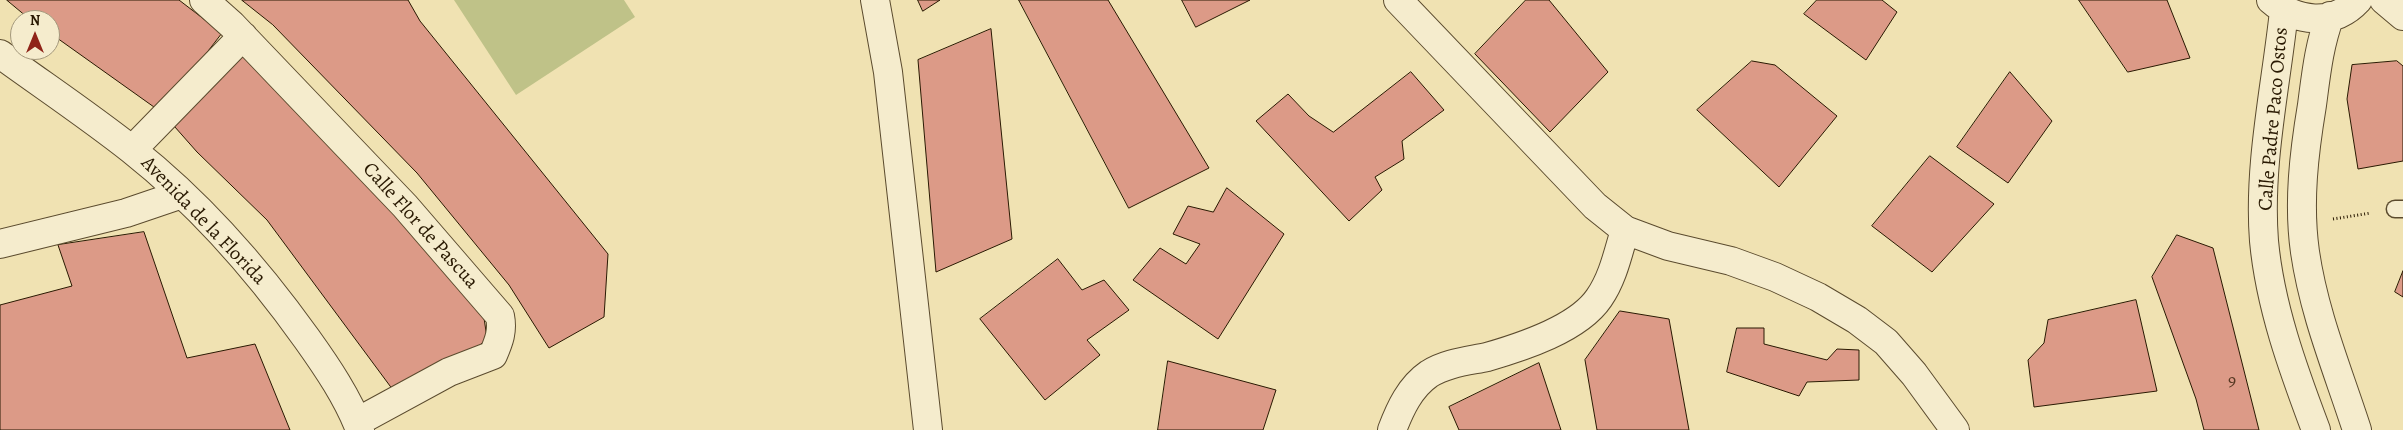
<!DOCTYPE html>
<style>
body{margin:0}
#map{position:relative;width:2403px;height:430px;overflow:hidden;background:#f0e2b2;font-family:Alegreya,serif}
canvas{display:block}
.north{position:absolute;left:10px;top:10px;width:50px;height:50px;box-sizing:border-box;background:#f5eccd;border:1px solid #a3987c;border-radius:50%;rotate:0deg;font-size:14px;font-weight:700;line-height:20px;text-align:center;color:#291902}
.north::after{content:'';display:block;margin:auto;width:18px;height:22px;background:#8f2418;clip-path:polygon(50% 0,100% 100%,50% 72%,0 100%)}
</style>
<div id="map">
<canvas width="2403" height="430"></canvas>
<div class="north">N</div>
</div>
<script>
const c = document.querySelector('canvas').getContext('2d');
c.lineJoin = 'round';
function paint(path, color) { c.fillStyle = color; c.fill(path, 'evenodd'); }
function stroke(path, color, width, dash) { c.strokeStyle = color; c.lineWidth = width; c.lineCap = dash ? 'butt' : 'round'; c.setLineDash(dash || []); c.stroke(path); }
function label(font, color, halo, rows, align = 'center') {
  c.font = font + ' Alegreya,serif'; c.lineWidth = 4; c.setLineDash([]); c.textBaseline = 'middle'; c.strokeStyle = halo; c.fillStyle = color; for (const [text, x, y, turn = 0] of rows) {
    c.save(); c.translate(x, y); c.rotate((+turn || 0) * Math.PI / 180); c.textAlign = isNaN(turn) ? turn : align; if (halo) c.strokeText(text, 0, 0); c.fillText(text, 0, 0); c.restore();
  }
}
paint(new Path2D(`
 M454 0H624L635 17 516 95Z`), '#bfc288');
const building = new Path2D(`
 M7 0H179L222 33 161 112 50 33V20H31Z
 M242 0H408L420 21 608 254 604 317 549 348 509 285 417 173 273 25Z
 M918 0H940L923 11Z
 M1019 0H1108L1209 168 1129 208Z
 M1182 0H1250L1196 27Z
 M1526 0H1549L1608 72 1550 132 1475 54Z
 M1817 0H1882L1897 12 1866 60 1804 14Z
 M2079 0H2167L2190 58 2128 72Z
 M991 29 1012 239 936 272 918 60Z
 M237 47 374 191 484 318 487 338 476 349 393 390 267 220 197 152 167 118Z
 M1752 61 1775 65 1837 116 1779 187 1697 110Z
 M2397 61 2403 66V161L2358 169 2347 99 2352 65Z
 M1411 72 1444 110 1402 141 1404 159 1375 177 1382 190 1349 221 1256 121 1288 94 1309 116 1333 132Z
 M2010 72 2052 121 2008 183 1957 147Z
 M1930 156 1994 204 1932 272 1872 226Z
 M1227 188 1284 234 1218 339 1133 280 1160 248 1186 264 1200 244 1173 234 1188 206 1213 212Z
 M144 232 187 358 255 344 290 430H0V305L72 286 58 245Z
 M2177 235 2213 248 2259 430H2204L2196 399 2152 277Z
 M1058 259 1082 290 1104 280 1129 310 1087 340 1100 355 1045 400 980 319Z
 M2403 271V297L2395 292Z
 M2136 300 2157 391 2034 407 2028 360 2044 343 2048 320Z
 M1620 311 1669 319 1689 430H1597L1585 360Z
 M1737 328H1764V344L1827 360 1837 349 1859 350V380L1807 382 1799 396 1727 372Z
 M1168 361 1276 390 1263 430H1158Z
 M1539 363 1561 430H1459L1449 407Z`);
paint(building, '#dc9a87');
stroke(building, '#291902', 1);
const lane = new Path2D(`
 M2395 209H2403`);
const street = new Path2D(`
 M204 0 232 25 405 206 500 316C503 331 499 341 493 355L449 372 357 422
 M875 0 888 72 928 430
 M1398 0 1595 206 1625 230 1668 246 1731 261 1775 277 1818 297 1857 320 1886 342 1914 374 1955 430
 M2271 0C2296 22 2333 27 2358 0
 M2384 0 2403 16
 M2284 11C2276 86 2258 165 2264 241 2270 306 2293 369 2316 430
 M2330 16C2319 45 2316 75 2312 105 2304 153 2298 203 2305 252 2314 314 2338 371 2357 430
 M0 54C44 86 89 116 132 150 199 203 257 269 307 339 327 367 348 398 360 430
 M132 150 243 36
 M0 244 126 213 182 194
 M1392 430C1400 409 1410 387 1429 374 1446 363 1468 361 1487 357 1522 347 1578 329 1599 298 1613 278 1618 253 1625 230`);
stroke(lane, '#5b4b2e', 19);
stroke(street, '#5b4b2e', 30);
stroke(new Path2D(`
 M2333 219 2371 213`), '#291902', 3, [1, 2.5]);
stroke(lane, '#f5eccd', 16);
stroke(street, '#f5eccd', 28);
label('18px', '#563923', null, [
 ["9",2232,382]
]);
label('20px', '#291902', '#f5eccd', [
 ["Calle Padre Paco Ostos",2274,119,-85],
 ["Avenida de la Florida",203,221,46],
 ["Calle Flor de Pascua",420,226,48]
]);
</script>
